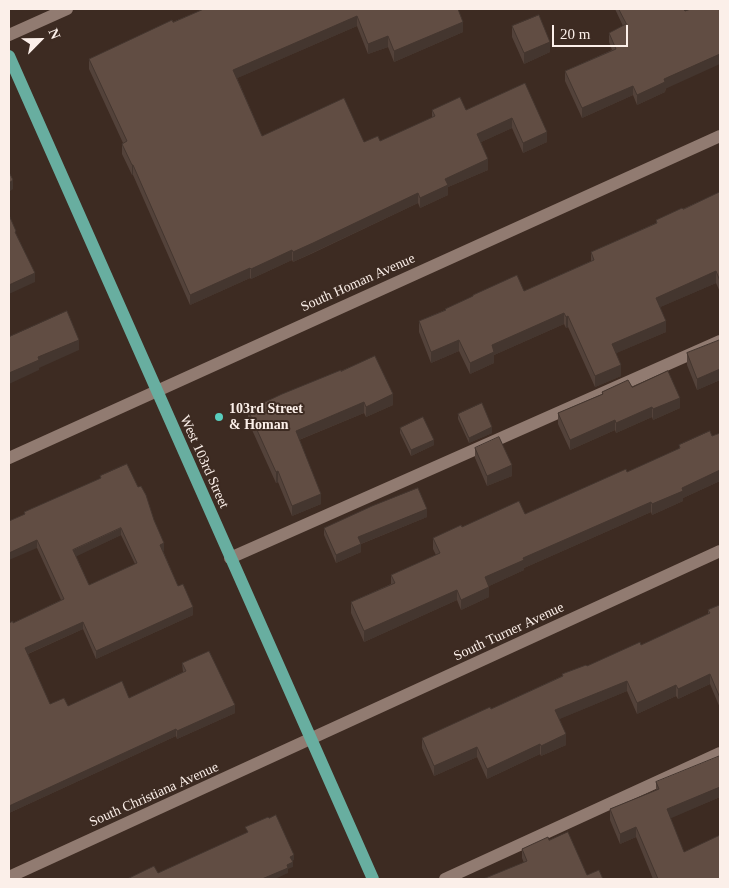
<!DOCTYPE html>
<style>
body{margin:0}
#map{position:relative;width:729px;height:888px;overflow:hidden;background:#3d2b22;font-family:Georgia,serif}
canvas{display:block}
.frame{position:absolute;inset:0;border:10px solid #fbefe9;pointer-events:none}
.north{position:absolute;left:15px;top:15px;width:50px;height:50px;-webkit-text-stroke:4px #3d2b22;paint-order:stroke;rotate:67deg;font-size:14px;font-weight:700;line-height:20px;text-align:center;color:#fbefe9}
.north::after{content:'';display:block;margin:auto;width:18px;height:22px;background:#fbefe9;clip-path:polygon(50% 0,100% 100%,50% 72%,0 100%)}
.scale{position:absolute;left:552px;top:25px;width:76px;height:22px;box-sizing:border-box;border:2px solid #fbefe9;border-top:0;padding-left:6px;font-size:15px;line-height:18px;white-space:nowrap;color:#fbefe9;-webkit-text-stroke:4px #3d2b22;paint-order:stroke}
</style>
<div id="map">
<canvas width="729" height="888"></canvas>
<div class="frame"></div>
<div class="north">N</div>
<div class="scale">20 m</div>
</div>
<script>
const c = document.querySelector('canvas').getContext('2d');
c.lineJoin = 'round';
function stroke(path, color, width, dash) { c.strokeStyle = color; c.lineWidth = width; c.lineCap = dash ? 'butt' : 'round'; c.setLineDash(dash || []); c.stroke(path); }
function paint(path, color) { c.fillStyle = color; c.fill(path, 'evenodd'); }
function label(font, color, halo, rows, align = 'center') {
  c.font = font + ' Georgia,serif'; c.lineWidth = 4; c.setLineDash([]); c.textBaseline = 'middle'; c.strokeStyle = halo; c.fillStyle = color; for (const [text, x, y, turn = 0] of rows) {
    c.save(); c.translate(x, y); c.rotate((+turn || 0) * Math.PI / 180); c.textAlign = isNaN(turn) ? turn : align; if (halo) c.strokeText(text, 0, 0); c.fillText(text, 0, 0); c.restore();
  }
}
stroke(new Path2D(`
 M9 35 67 9
 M9 458 720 136
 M230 558 720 341
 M9 877 720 551
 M445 879 720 753`), '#917b71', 12);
stroke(new Path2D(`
 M9 56 373 879`), '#68aea0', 12);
paint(new Path2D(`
 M458 9 463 32 394 62 388 47 368 54 357 26 237 78 262 136 364 142 380 141 432 118V110H466L525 83 547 142 523 153 512 128 481 142 488 170 448 187V195L420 208 418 203 313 253 293 262 292 260 251 279 250 278 190 305 133 175H132L122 154V144L123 143 89 69V59L173 22Z
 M615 9H683L665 92 637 105 633 95 582 118 565 81V71L612 50 609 42V33L623 26Z
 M512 26 550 52 524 64 512 37Z
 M720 192V292L716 283 660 307 666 332 616 353 621 376 595 387 568 327 566 328 564 324 494 355V363L470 374 459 351 431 363 419 332V321L445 310V309L473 297V295L524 291 591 261V252L656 223V220L683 209Z
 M720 340V380L697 390 687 365V353Z
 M341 371 393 405 366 417 364 413 299 440 321 504 292 516 278 482 276 483 248 421V410Z
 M632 387 680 408 653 420 652 417 616 433 615 430 570 450 558 424V413L602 394V392Z
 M458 414 492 433 469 443 458 419Z
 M400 428 434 445 411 456 400 433Z
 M720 433V481L683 498V501L652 515 651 512 524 568V570L489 586V597L461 610 457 600 364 642 351 613V602L391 584V575L436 555 433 549V538L462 527 525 514 627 472 679 449V445L712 436Z
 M475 448 512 476 487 486 475 458Z
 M100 476 164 551H163L178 586 193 615 96 659 83 629 28 654 50 704 68 706 129 698 183 672 182 663 235 713 177 739 176 736 9 813V623H13L61 600 37 548 24 512 100 479ZM121 535 135 564 89 585 76 556Z
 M427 517 361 544V552L336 563 324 535V528Z
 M720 605V708L710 684 678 699 676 696 637 714 627 691 559 719 566 745 541 756 540 754 487 779 477 757 434 776 422 748V738L491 709 562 676V674L587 666 641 645 708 614V610Z
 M656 782 720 797 670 818 684 852 720 879H653L636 837 620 844 610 820V809L656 790Z
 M549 840 587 875 524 863 522 858V849Z`), '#53423a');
paint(new Path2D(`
 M357 16V26L233 80V70Z
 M463 22V32L394 62V51Z
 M388 36V47L368 54V44Z
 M550 42V52L524 64V53Z
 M720 54V64L665 89V92L637 105V95L664 79Z
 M633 86V95L582 118V108Z
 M512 118V128L477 144V134Z
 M547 132V142L523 153V143Z
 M488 159V170L448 187V195L420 208V198L445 179Z
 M132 165H133V175H132Z
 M13 180V189L9 192V183Z
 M418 193V203L293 262V252Z
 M292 250V260L251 279V269Z
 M250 268V278L190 305V295Z
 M716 271V283L656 309V298Z
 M35 273V282L9 294V285Z
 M564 313V324L494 355V363L470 374V363L492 345Z
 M568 316V327L566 328V317Z
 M666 321V332L612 355V344Z
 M79 340V350L39 368V370L9 384V373L38 357Z
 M459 340V351L431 363V352Z
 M621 365V376L595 387V376Z
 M720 369V380L697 390V379Z
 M393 394V405L366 417V407Z
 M680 398V408L653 420V409Z
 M364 402V413L296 441V431Z
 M652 407V417L616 433V423Z
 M615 420V430L570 450V440Z
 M492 427V433L469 443V438Z
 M434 440V445L411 456V450Z
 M512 465V476L487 486V476Z
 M720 470V481L683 498V501L652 515V504L682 488Z
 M278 471V482L276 483V472Z
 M321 494V504L292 516V506Z
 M651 502V512L524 568V570L485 588V577L523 558Z
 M427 509V517L358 545V537Z
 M121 528V535L73 558V550Z
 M37 540V548L9 560V553Z
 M164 543V551L160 552V545Z
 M361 544V552L336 563V555Z
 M489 587V597L461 610V600Z
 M457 590V600L364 642V631Z
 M193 607V615L96 659V651Z
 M83 622V629L25 655V648Z
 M710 674V684L678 699V689Z
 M627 681V691L555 721V710Z
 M676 685V696L637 714V703Z
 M235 705V713L177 739V731Z
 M176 729V736L9 813V806Z
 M566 734V745L541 756V746Z
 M540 744V754L487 779V769Z
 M477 747V757L434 776V766Z
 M720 787V797L667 820V809Z
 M636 827V837L620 844V834Z
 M294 855V860L290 862V857Z
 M293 862V867L288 869V873L275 879H262L287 865Z`), '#44362f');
const building = new Path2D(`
 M204 9H458L463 22 394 51 388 36 368 44 357 16 233 70 262 136 344 98 364 142 378 136 380 141 435 116 432 110 460 97 466 110 525 83 547 132 523 143 512 118 477 134 488 159 445 179 448 185 420 198 418 193 313 243 293 252 292 250 251 269 250 268 190 295 133 165H132L122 144 127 141 89 59 172 20 173 22Z
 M619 9H683L685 11 691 9H720V54L664 79 665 82 637 95 633 86 582 108 565 71 616 49 609 33 626 24Z
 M539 15 550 42 524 53 512 26Z
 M9 172 13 180 9 183Z
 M720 192V281L716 271 656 298 666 321 612 344 621 365 595 376 568 316 566 317 564 313 492 345 494 352 470 363 459 340 431 352 419 321 446 310 445 309 473 296V295L517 275 524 291 594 260 591 252 657 223 656 220 682 208 683 209Z
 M9 215 16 231 15 232 35 273 9 285Z
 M67 311 79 340 38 357 39 360 9 373V337Z
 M720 340V369L697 379 687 353Z
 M375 356 393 394 366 407 364 402 296 431 321 494 292 506 278 471 276 472 248 410 282 394 341 370V371Z
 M668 371 680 398 653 409 652 407 616 423 615 420 570 440 558 413 603 394 602 392 628 380 632 387Z
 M482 403 492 427 469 438 458 414Z
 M423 417 434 440 411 450 400 428Z
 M710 431 712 436 720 433V470L682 488 683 491 652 504 651 502 523 558 524 560 485 577 489 587 461 600 457 590 364 631 351 602 395 583 391 575 440 553 433 538 461 525 462 527 519 501 525 514 626 469 627 472 680 448 679 445Z
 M499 437 512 465 487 476 475 448Z
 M127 464 138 487 141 486 146 495 154 520 164 543 160 545 178 586 183 584 193 607 96 651 83 622 25 648 50 704 64 698 68 706 122 681 129 698 186 671 182 663 209 651 235 705 177 731 176 729 9 806V623L13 621V623L64 599 37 540 9 553V521L25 514 24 512 101 478 100 476ZM121 528 137 563 89 585 73 550Z
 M418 488 427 509 358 537 361 544 336 555 324 528 372 506Z
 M720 605V698L710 674 678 689 676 685 637 703 627 681 555 710 566 734 541 746 540 744 487 769 477 747 434 766 422 738 490 707 491 709 563 676 562 674 586 665 587 666 640 642 641 645 710 613 708 610Z
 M720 756V787L667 809 684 852 720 835V879H658L636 827 620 834 610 809 659 789 656 782Z
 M276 815 294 855 290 857 293 862 287 865 288 868 262 879H127L154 866 158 873 248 832 245 827 268 817 269 818Z
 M568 832 587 875 599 870 603 879H483L527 861 522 849 548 837 549 840Z`);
paint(building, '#614d43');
stroke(building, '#44362f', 1);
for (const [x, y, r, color] of [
 [219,417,5,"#59cebe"]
]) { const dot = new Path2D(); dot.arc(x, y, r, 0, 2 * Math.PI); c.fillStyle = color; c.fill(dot); stroke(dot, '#3d2b22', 2); }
label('14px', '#fbefe9', '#3d2b22', [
 ["South Homan Avenue",358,283,-24],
 ["West 103rd Street",204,462,66],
 ["South Turner Avenue",509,632,-25],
 ["South Christiana Avenue",154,795,-24]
]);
label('bold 14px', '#fbefe9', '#3d2b22', [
 ["103rd Street",229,409],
 ["& Homan",229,425]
], 'left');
</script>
